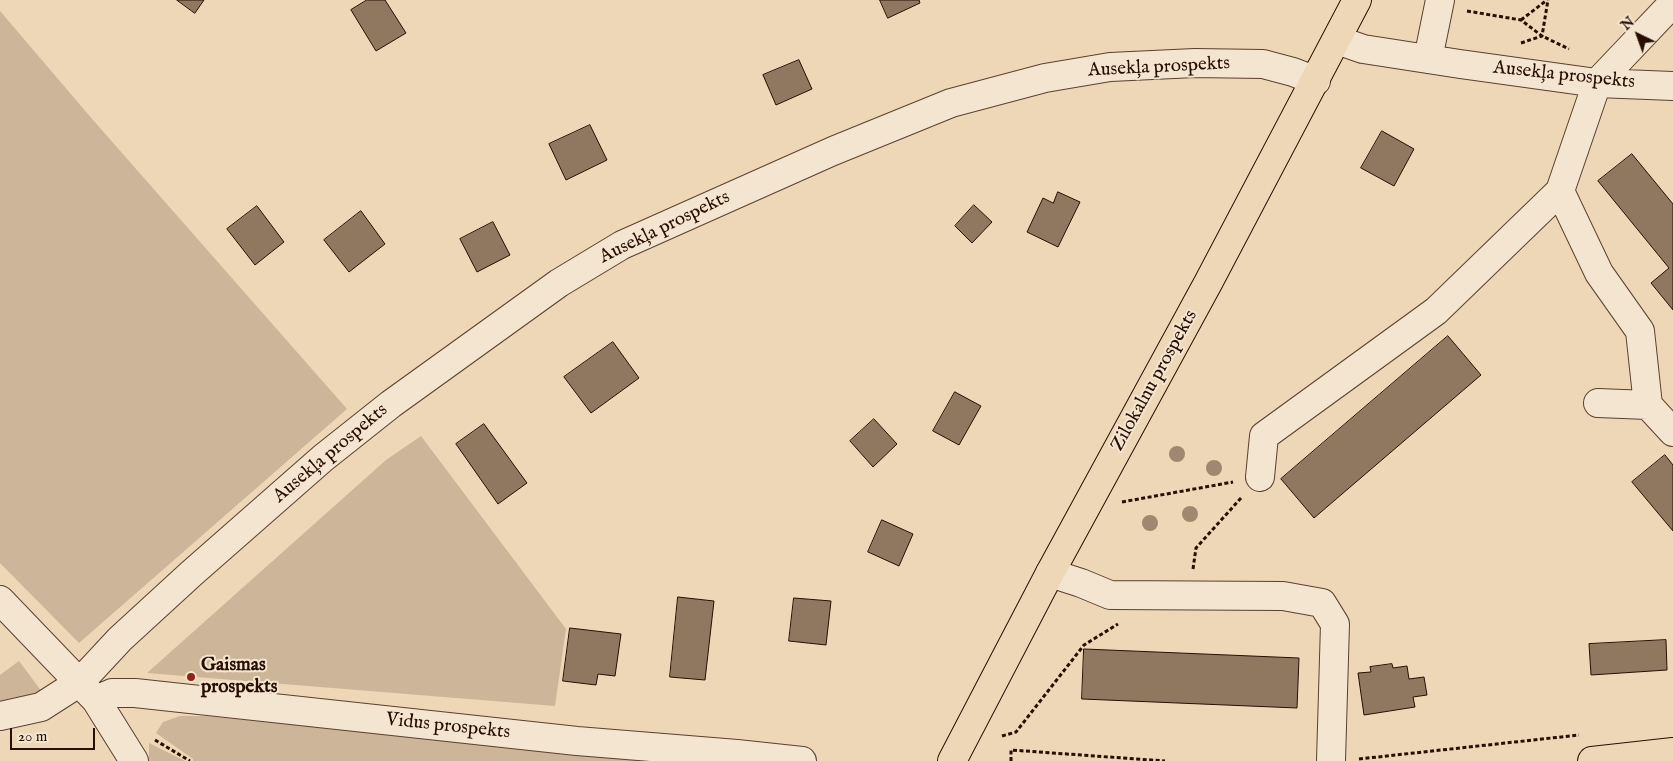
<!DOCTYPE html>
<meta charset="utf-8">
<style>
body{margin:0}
#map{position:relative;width:1673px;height:761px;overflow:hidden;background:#eed7b7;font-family:"IM FELL English",serif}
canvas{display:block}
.north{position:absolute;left:1613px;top:10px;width:50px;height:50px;-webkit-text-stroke:4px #f4e5d0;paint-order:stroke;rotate:318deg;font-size:14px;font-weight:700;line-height:20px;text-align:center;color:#280e02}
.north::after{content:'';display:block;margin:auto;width:18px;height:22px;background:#280e02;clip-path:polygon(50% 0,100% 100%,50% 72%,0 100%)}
.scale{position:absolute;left:10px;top:728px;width:85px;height:22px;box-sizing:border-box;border:2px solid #280e02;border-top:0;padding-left:6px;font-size:15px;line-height:18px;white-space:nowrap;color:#280e02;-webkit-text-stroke:4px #f4e5d0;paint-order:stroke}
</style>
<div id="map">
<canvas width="1673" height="761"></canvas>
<div class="north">N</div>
<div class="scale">20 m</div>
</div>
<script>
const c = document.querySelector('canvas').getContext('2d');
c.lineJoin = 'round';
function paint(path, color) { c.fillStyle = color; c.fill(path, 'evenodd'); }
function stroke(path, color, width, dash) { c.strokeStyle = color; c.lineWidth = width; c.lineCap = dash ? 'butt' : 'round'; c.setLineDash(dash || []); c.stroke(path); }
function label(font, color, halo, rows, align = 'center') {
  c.font = font + ' "IM FELL English",serif'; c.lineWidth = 4; c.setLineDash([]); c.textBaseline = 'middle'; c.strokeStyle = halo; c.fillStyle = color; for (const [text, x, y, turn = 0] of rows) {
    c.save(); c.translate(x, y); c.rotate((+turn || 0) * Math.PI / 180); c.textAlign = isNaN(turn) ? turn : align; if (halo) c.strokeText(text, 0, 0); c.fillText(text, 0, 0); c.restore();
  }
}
paint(new Path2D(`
 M0 11 93 120 347 409 79 643 0 563Z
 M421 436 566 629 555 706 147 673 386 460Z
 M19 661 51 704 0 729V675Z
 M180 716H207L654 761H193V759L156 733 163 722Z
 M149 743 185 761H149Z`), '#ccb598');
const building = new Path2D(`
 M177 0H204L195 13Z
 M367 0H385L406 33 376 51 351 10Z
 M880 0H919L920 3 888 18Z
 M799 60 812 89 776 105 763 75Z
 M590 125 607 160 566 180 549 144Z
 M1382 131 1414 149 1394 186 1361 168Z
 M1632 154 1673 204V310L1651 283 1669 268 1598 181Z
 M1058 192 1080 202 1058 247 1027 232 1043 198 1053 203Z
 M974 205 992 222 972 243 955 226Z
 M257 206 284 242 255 265 227 229Z
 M361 211 385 244 349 272 324 240Z
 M493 222 510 255 477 272 460 239Z
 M1448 336 1481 375 1314 518 1281 479Z
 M613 342 639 378 591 413 564 377Z
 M955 392 981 406 959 445 933 431Z
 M874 419 897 444 873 467 850 441Z
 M484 424 527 483 498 504 456 444Z
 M1665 455 1673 465V531L1632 482Z
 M882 520 913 534 899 566 868 552Z
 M678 597 714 601 705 680 670 677Z
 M794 598 831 601 826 645 789 641Z
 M570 628 621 634 615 676 598 674 596 685 563 681Z
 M1666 640 1667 670 1591 675 1589 644Z
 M1084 649 1299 658 1297 708 1082 699Z
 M1392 664 1393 668 1407 666 1409 679 1424 677 1427 695 1413 697 1415 707 1364 715 1358 673 1371 672 1370 667Z`);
paint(building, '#8f7760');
stroke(building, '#280e02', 1);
const minor = new Path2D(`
 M1337 40 1363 49 1460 64 1597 83 1673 86
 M1428 59 1440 0
 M1560 191 1599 273 1640 331 1648 405
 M1598 403 1648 405 1673 432
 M1260 477 1264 436 1436 311 1560 191 1597 83 1673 3
 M1050 573 1081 583 1110 595 1283 596 1322 603 1335 624 1331 761
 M0 600 96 700 134 761
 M96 700 112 693H135L577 741 737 754 802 761
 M0 716 41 707 80 682 120 639 192 573 323 458 391 404 559 283 622 245 833 151 951 103 1045 78 1110 67 1195 63 1263 64 1293 72 1316 81`);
const major = new Path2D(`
 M952 761 1050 573 1208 283 1357 0
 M1592 761 1673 752`);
stroke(minor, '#5a402f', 30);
stroke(major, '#280e02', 30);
stroke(new Path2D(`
 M1467 11 1521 20 1542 36 1569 49
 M1521 20 1547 0
 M1521 43 1542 36 1548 0
 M1122 502 1233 482
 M1193 569 1196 548 1241 498
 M1002 736 1016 732 1084 645 1118 624
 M155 740 190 761
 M1359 759 1579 735
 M1011 761V750L1165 761`), '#280e02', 3, [4, 2.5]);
stroke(minor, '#f4e5d0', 28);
stroke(major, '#eed7b7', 28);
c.fillStyle = '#a08870';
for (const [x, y] of [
 [1177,454],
 [1214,468],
 [1190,514],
 [1150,523]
]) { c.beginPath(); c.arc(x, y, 8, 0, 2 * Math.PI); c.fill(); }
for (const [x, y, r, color] of [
 [191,677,5,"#8f2418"]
]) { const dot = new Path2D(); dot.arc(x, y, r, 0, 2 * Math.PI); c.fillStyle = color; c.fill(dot); stroke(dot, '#f4e5d0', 2); }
label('19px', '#280e02', '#f4e5d0', [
 ["Ausekļa prospekts",1159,68,-3],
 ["Ausekļa prospekts",1564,76,6],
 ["Ausekļa prospekts",665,228,-26],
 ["Zilokalnu prospekts",1155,381,-61],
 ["Ausekļa prospekts",331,454,-40],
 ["Vidus prospekts",448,727,6]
]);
label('bold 19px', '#280e02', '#f4e5d0', [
 ["Gaismas",201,666],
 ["prospekts",201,688]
], 'left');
</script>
